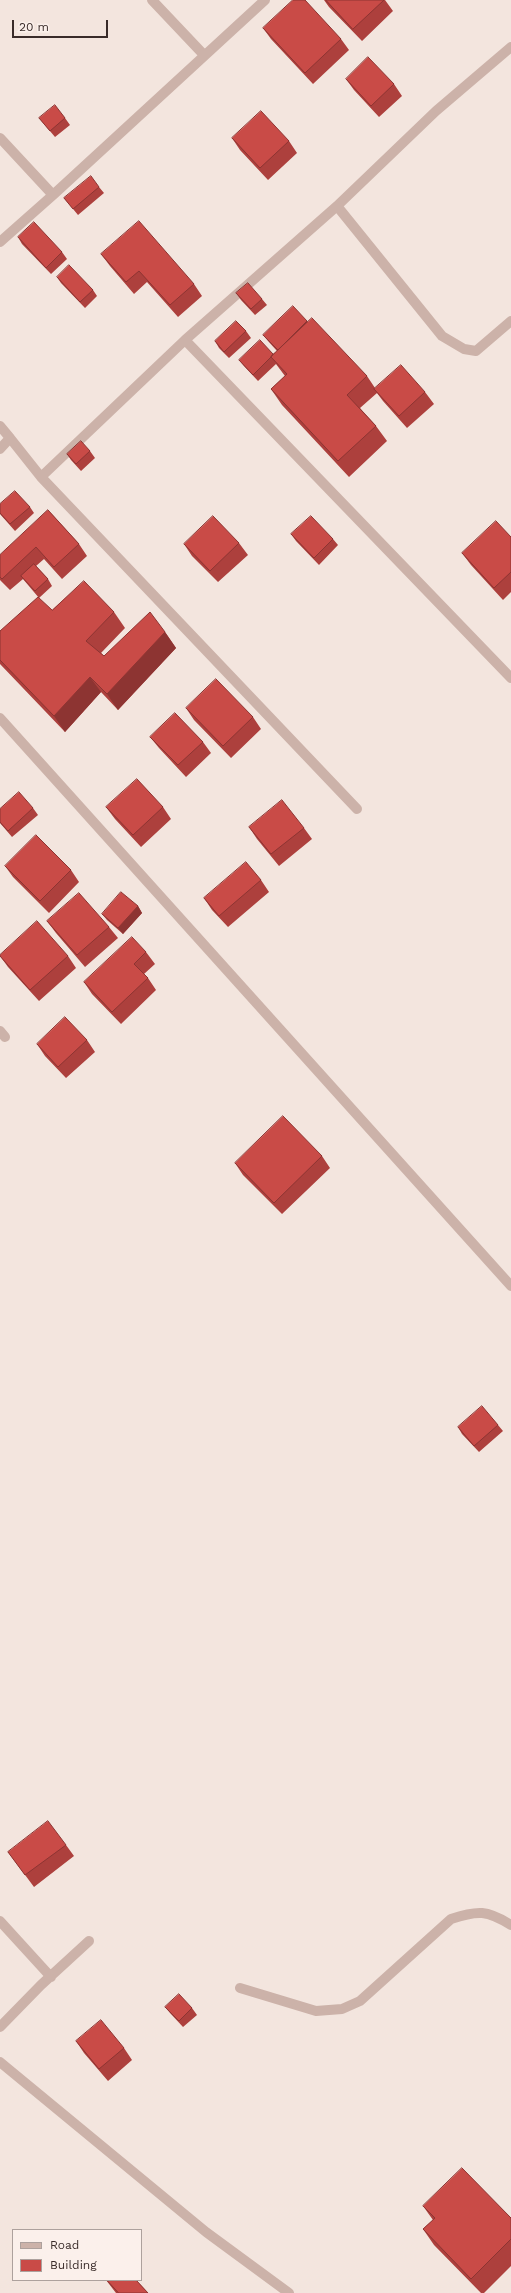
<!DOCTYPE html>
<style>
body{margin:0}
#map{position:relative;width:511px;height:2293px;overflow:hidden;background:#f3e5de;font-family:"Work Sans",sans-serif}
canvas{display:block}
.legend{position:absolute;left:12px;top:2229px;width:130px;height:52px;box-sizing:border-box;background:#fbf0eb;border:1px solid #ada19d;margin:0;padding:5px 7px;list-style:none;font-size:12px;color:#392b29}
.legend li{display:flex;align-items:center;gap:8px;height:20px}
.legend b{width:20px;border:1px solid #ada19d}
.scale{position:absolute;left:12px;top:20px;width:96px;height:18px;box-sizing:border-box;border:2px solid #392b29;border-top:0;padding-left:5px;font-size:12px;line-height:14px;white-space:nowrap;color:#392b29;-webkit-text-stroke:3px #fbf0eb;paint-order:stroke}
</style>
<div id="map">
<canvas width="511" height="2293"></canvas>
<ul class="legend">
<li><b style="height:5px;background:#ccb2a9"></b>Road</li>
<li><b style="height:11px;background:#c94b47"></b>Building</li>
</ul>
<div class="scale">20 m</div>
</div>
<script>
const c = document.querySelector('canvas').getContext('2d');
c.lineJoin = 'round';
function stroke(path, color, width, dash) { c.strokeStyle = color; c.lineWidth = width; c.lineCap = dash ? 'butt' : 'round'; c.setLineDash(dash || []); c.stroke(path); }
function paint(path, color) { c.fillStyle = color; c.fill(path, 'evenodd'); }
stroke(new Path2D(`
 M152 0 204 55
 M0 138 53 195 0 242
 M53 195 265 0
 M337 206 436 111 511 47
 M511 321 476 351 464 349 442 336 337 206 185 340 511 678
 M0 426 10 438 0 449
 M10 438 41 477 357 809
 M41 477 185 340
 M0 718 511 1286
 M0 1031 5 1037
 M0 1921 51 1977
 M240 1988 316 2011 342 2009 360 2001 451 1919C478 1910 487 1910 511 1925
 M0 2027 41 1985 89 1941
 M0 2062 206 2232 289 2293`), '#ccb2a9', 10);
paint(new Path2D(`
 M324 0H385L393 11 362 41 329 7Z
 M263 28 341 39 349 50 313 84 271 39Z
 M346 79 394 84 402 96 379 117 354 90Z
 M39 118H65L70 125 55 137Z
 M232 138 289 141 297 153 268 180 240 150Z
 M99 187 104 193 78 215 64 198Z
 M18 237 62 252 67 259 51 274 22 244Z
 M101 254 194 284 202 296 178 317 147 282 134 294 110 266Z
 M57 277 93 290 97 296 85 308 61 283Z
 M236 293 262 299 267 305 255 315 241 300Z
 M307 321 367 376 375 388 425 392 434 404 407 428 383 401 377 393 360 408 376 426 387 441 349 477 282 405 271 389 285 376 276 364 258 381 244 366 239 360 273 354 277 351 268 341 263 335Z
 M246 331 251 338 229 358 219 348 215 341Z
 M90 451 95 458 81 471 71 460 67 454Z
 M0 504 30 507 34 513 15 531 0 514Z
 M48 510 79 544 87 556 62 579 44 559 36 566 48 579 52 586 39 598 23 579 10 590 0 580V555Z
 M291 534 333 539 338 545 319 565 296 541Z
 M511 537V592L503 600 471 565 462 553Z
 M239 543 248 555 218 582 192 556 184 544Z
 M52 610 114 612 125 628 101 653 104 656 165 632 176 648 118 710 101 692 65 732 0 664V631Z
 M186 708 253 717 261 729 231 758 194 720Z
 M150 737 203 742 211 753 186 777 159 748Z
 M106 807H163L171 819 141 847 115 819Z
 M33 808 38 815 12 837 0 823V809Z
 M249 827 304 828 312 839 279 866 257 839Z
 M5 866 71 870 79 882 49 913 13 877Z
 M261 880 269 892 228 927 212 910 204 898Z
 M138 906 142 913 123 934 107 920 102 914Z
 M47 921 109 927 118 938 85 967 56 933Z
 M146 952 155 964 144 974 148 978 156 990 121 1024 92 994 84 982Z
 M0 956H68L76 968 39 1001 8 967Z
 M87 1040 95 1052 66 1078 45 1056 37 1044Z
 M322 1156 330 1168 282 1214 243 1175 235 1163Z
 M498 1425 503 1431 479 1452 462 1434 458 1427Z
 M66 1845 74 1856 34 1887 8 1852Z
 M165 2007 192 2008 197 2015 183 2027 170 2013Z
 M76 2041 124 2048 132 2060 108 2081 84 2053Z
 M423 2206 511 2218V2266L484 2293H481L434 2245 423 2229 433 2220Z
 M106 2280H136L148 2293H116Z`), '#ad403d');
paint(new Path2D(`
 M165 632 176 648 118 710 107 694Z
 M90 677 101 692 65 732 54 716Z
 M138 906 142 913 123 934 118 928Z`), '#8d3432');
const building = new Path2D(`
 M293 0H305L341 39 305 73 263 28Z
 M326 0H384L353 29Z
 M368 57 394 84 371 106 346 79Z
 M55 105 65 118 50 131 39 118Z
 M261 111 289 141 260 168 232 138Z
 M91 176 99 187 73 209 64 198Z
 M139 221 194 284 170 305 139 271 126 282 101 254Z
 M34 222 62 252 46 268 18 237Z
 M69 265 93 290 80 302 57 277Z
 M248 283 262 299 251 309 236 293Z
 M293 306 307 321 278 350 263 335Z
 M312 318 367 376 347 395 376 426 338 461 271 389 287 374 271 357Z
 M236 321 246 331 224 352 215 341Z
 M260 340 273 354 271 357 253 375 239 360Z
 M401 365 425 392 399 416 374 389Z
 M81 441 90 451 76 464 67 454Z
 M15 491 30 507 10 524 0 513V504Z
 M48 510 79 544 54 567 36 547 2 579 0 577V555Z
 M213 516 239 543 210 571 184 544Z
 M311 516 333 539 314 558 291 534Z
 M496 521 511 537V572L494 588 462 553Z
 M34 564 48 579 35 591 21 576Z
 M84 581 114 612 86 641 104 656 150 612 165 632 107 694 90 677 54 716 0 660V631L38 597 52 610Z
 M216 679 253 717 223 746 186 708Z
 M175 713 203 742 178 765 150 737Z
 M137 779 163 807 133 835 106 807Z
 M19 792 33 808 8 831 0 822V809Z
 M282 800 304 828 271 854 249 827Z
 M36 835 71 870 40 901 5 866Z
 M246 862 261 880 219 916 204 898Z
 M121 892 138 906 118 928 102 914Z
 M79 893 109 927 77 955 47 921Z
 M37 921 68 956 30 990 0 956V955Z
 M132 937 146 952 134 964 148 978 112 1012 84 982Z
 M65 1017 87 1040 58 1067 37 1044Z
 M283 1116 322 1156 274 1203 235 1163Z
 M482 1406 498 1425 474 1446 458 1427Z
 M48 1821 66 1845 25 1875 8 1852Z
 M179 1994 192 2008 179 2021 165 2007Z
 M101 2020 124 2048 99 2069 76 2041Z
 M462 2168 511 2218V2239L471 2279 423 2229 435 2218 423 2206Z
 M107 2280H136L148 2293H119Z`);
paint(building, '#c94b47');
stroke(building, '#8d3432', 1);
</script>
